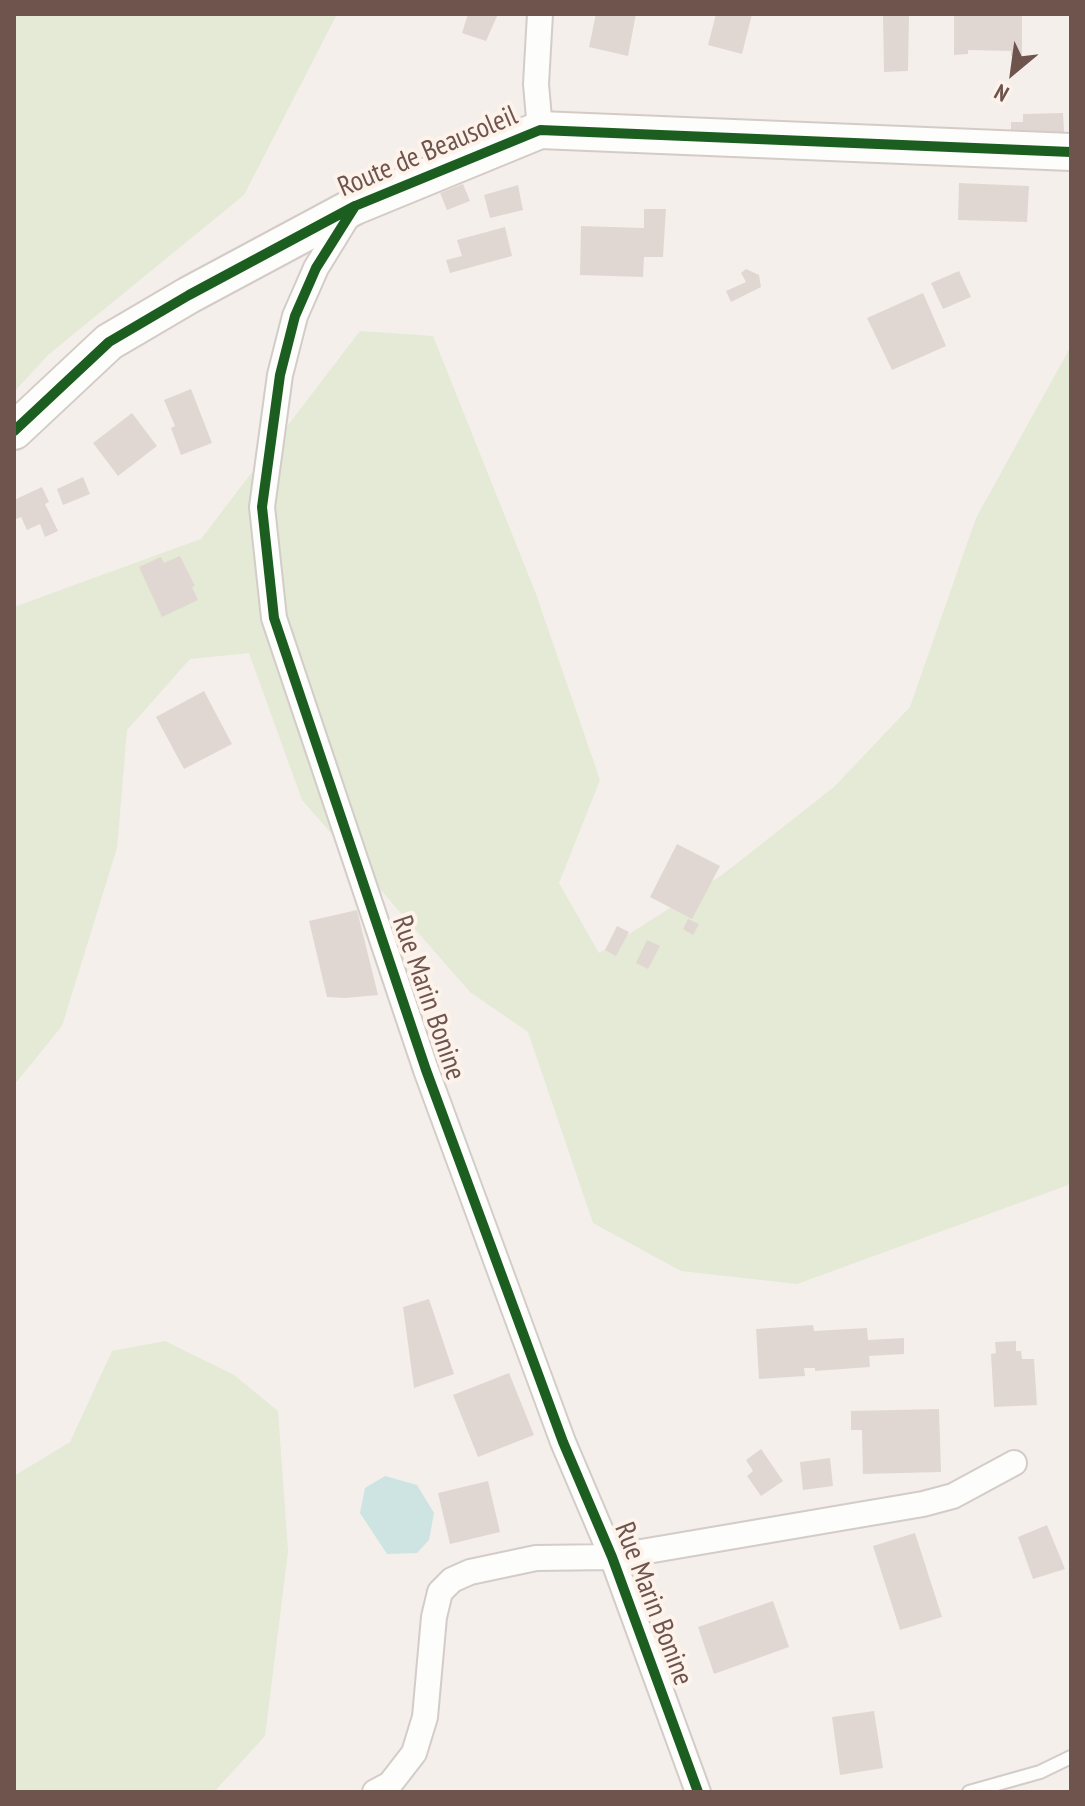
<!DOCTYPE html>
<style>
body{margin:0}
#map{position:relative;width:1085px;height:1806px;overflow:hidden;background:#f4efea;font-family:"PT Sans Narrow",sans-serif}
canvas{display:block}
.frame{position:absolute;inset:0;border:16px solid #6f544d;pointer-events:none}
.north{position:absolute;left:973px;top:32px;width:80px;height:80px;-webkit-text-stroke:6px #fdf3eb;paint-order:stroke;rotate:209deg;font-size:22px;font-weight:700;line-height:32px;text-align:center;color:#6f544d}
.north::after{content:'';display:block;margin:auto;width:28px;height:36px;background:#6f544d;clip-path:polygon(50% 0,100% 100%,50% 72%,0 100%)}
</style>
<div id="map">
<canvas width="1085" height="1806"></canvas>
<div class="frame"></div>
<div class="north">N</div>
</div>
<script>
const c = document.querySelector('canvas').getContext('2d');
c.lineJoin = 'round';
function paint(path, color) { c.fillStyle = color; c.fill(path, 'evenodd'); }
function stroke(path, color, width, dash) { c.strokeStyle = color; c.lineWidth = width; c.lineCap = dash ? 'butt' : 'round'; c.setLineDash(dash || []); c.stroke(path); }
function label(font, color, halo, rows, align = 'center') {
  c.font = font + ' "PT Sans Narrow",sans-serif'; c.lineWidth = 8; c.setLineDash([]); c.textBaseline = 'middle'; c.strokeStyle = halo; c.fillStyle = color; for (const [text, x, y, turn = 0] of rows) {
    c.save(); c.translate(x, y); c.rotate((+turn || 0) * Math.PI / 180); c.textAlign = isNaN(turn) ? turn : align; if (halo) c.strokeText(text, 0, 0); c.fillText(text, 0, 0); c.restore();
  }
}
paint(new Path2D(`
 M14 14H337L244 195 48 355 14 392Z
 M360 331 433 336 536 594 600 780 559 883 599 953 722 875 834 787 910 707 976 518 1071 346V1184L797 1284 681 1271 593 1223 528 1032 470 992 302 800 249 653 190 659 127 730 117 848 62 1026 14 1085V607L201 539Z
 M165 1341 234 1375 278 1411 288 1551 265 1736 214 1792H14V1476L70 1442 112 1351Z`), '#e4ead6');
paint(new Path2D(`
 M385 1476 417 1485 434 1513 429 1540 417 1553 387 1554 360 1513 365 1488Z`), '#cde4e3');
paint(new Path2D(`
 M468 14H498L486 41 462 33Z
 M596 14H636L628 56 589 47Z
 M716 14H752L742 54 708 45Z
 M883 14H909L908 71 884 72Z
 M954 14H1022V56H1011V51L968 50V54L954 55Z
 M1063 113 1064 132 1011 133V122H1023V114Z
 M959 183 1029 186 1027 222 958 220Z
 M463 184 470 201 447 210 440 193Z
 M518 185 523 210 490 218 484 195Z
 M644 209H666L663 257H644L643 277 580 275 581 226 644 228Z
 M505 227 512 256 450 273 446 260 462 256 457 240Z
 M746 269 759 275 761 287 731 302 726 291 746 282 741 273Z
 M959 271 971 297 943 309 931 283Z
 M923 293 946 346 892 370 867 318Z
 M191 389 212 443 181 455 171 428 175 426 164 400Z
 M132 413 157 446 118 476 93 443Z
 M83 477 90 494 63 505 57 489Z
 M42 487 49 502 45 504 58 531 45 537 40 524 27 530 21 517 14 520V500Z
 M180 556 195 586 192 587 198 600 162 617 139 567 161 557 164 563Z
 M204 691 232 744 184 769 156 717Z
 M677 844 720 866 692 919 650 897Z
 M357 910 378 995 345 998 327 997 309 921Z
 M688 919 699 924 693 935 683 929Z
 M617 926 629 932 616 956 605 950Z
 M647 940 660 946 648 969 636 963Z
 M429 1299 454 1374 414 1388 403 1307Z
 M813 1325 814 1331 867 1328 868 1340 904 1338V1354L869 1356 870 1367 815 1371V1368H804L805 1376 759 1379 756 1329Z
 M1016 1341V1351H1021L1022 1359H1034L1037 1405 994 1407 991 1354 996 1353 995 1342Z
 M509 1373 534 1435 478 1457 453 1395Z
 M939 1409 941 1472 863 1474 862 1430H851V1411Z
 M761 1449 783 1481 761 1496 747 1476 753 1471 746 1460Z
 M830 1458 833 1486 803 1490 800 1462Z
 M488 1481 500 1532 450 1544 438 1493Z
 M1047 1525 1065 1569 1033 1579 1018 1537Z
 M915 1533 942 1617 900 1630 873 1546Z
 M773 1601 789 1647 714 1674 698 1627Z
 M874 1711 883 1768 840 1775 832 1717Z`), '#e0d7d2');
const lane = new Path2D(`
 M969 1792 1040 1772 1071 1757`);
const street = new Path2D(`
 M540 14 536 84 540 130
 M351 211 316 268 295 316 280 375 262 507 274 618 426 1070 563 1442 612 1557 698 1792
 M375 1792 390 1784 414 1753 425 1717 434 1617 440 1592 452 1580 470 1572 536 1558 612 1557 923 1504 953 1496 1014 1463`);
const secondary = new Path2D(`
 M14 431 109 342 189 295 355 206 540 130 1071 152`);
stroke(lane, '#d3ccc8', 16);
stroke(street, '#d3ccc8', 28);
stroke(secondary, '#d4cbc6', 40);
stroke(lane, '#fdfdfc', 12);
stroke(street, '#fdfdfc', 24);
stroke(secondary, '#fdfdfc', 36);
stroke(new Path2D(`
 M355 206 316 268 295 316 280 375 262 507 274 618 426 1070 563 1442 612 1557 698 1792
 M14 431 109 342 189 295 355 206 540 130 1071 152`), '#1b5e20', 10);
label('28px', '#6f544d', '#fdf3eb', [
 ["Route de Beausoleil",428,152,-23],
 ["Rue Marin Bonine",428,998,71],
 ["Rue Marin Bonine",653,1604,69]
]);
</script>
